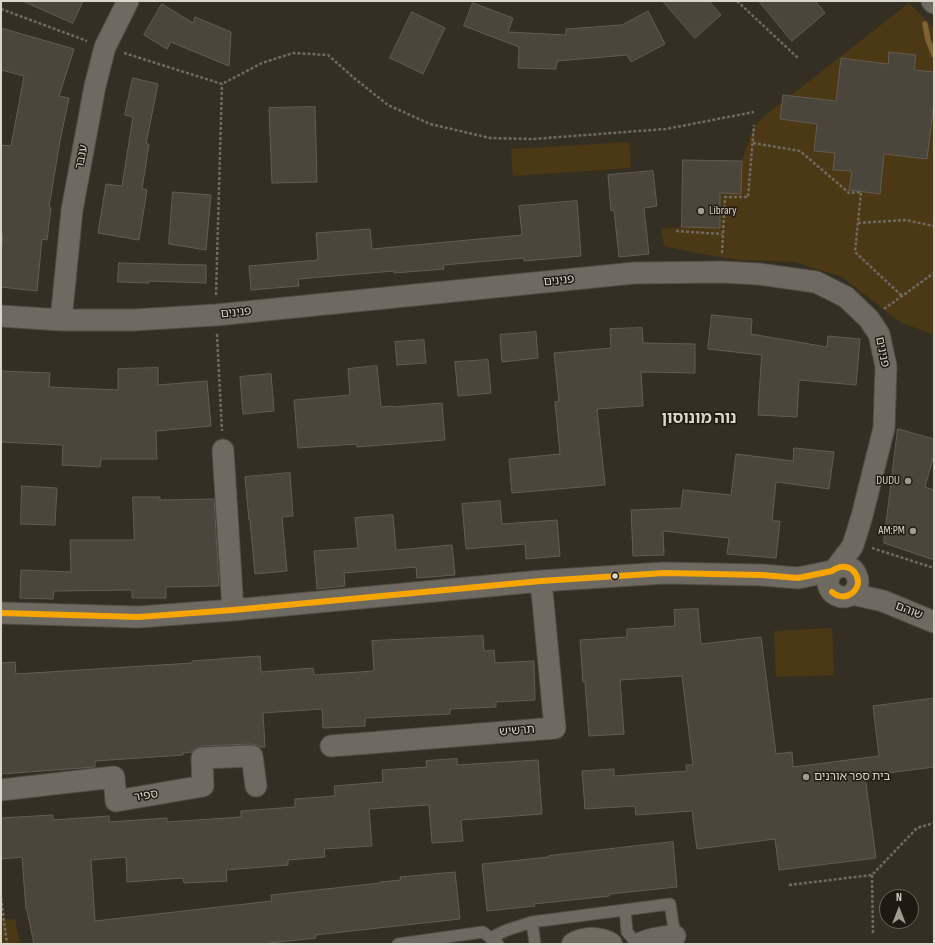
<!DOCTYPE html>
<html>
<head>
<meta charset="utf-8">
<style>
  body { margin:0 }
  #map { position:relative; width:935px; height:945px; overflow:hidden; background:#352f23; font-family:"Sofia Sans Condensed",sans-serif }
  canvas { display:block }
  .frame { position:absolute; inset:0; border:2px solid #dcd5c9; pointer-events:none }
  .north { position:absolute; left:879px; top:889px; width:40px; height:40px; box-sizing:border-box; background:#1f1911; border:1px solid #6b645b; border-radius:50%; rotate:0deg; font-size:11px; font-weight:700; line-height:16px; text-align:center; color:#dcd5c9 }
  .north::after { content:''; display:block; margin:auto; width:14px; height:18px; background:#a29b8f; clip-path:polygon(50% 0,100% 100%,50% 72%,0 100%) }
</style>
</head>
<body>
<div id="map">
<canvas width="935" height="945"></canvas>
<div class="frame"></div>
<div class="north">N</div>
</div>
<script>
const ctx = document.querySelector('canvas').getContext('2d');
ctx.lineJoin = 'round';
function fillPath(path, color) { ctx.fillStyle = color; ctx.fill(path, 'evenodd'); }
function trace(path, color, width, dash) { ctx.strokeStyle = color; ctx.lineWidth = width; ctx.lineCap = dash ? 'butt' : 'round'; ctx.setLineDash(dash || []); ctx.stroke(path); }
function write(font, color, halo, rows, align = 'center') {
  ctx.font = font + ' "Sofia Sans Condensed","Noto Sans Hebrew",sans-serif'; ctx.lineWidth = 3; ctx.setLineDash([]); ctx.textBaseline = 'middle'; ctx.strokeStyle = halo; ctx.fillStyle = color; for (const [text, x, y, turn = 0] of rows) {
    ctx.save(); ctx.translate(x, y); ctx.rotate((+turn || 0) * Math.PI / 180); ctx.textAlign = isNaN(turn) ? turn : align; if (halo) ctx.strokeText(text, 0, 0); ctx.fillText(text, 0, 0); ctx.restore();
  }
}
fillPath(new Path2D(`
  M 909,3 L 934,28 L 934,335 L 900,322 L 842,277 L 795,262 L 739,260 L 696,253 L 664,246 L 661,229 L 682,227 L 719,228 L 720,193 L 741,194 L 742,161 L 753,129 L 763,117 Z
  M 629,142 L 631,168 L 513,176 L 511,149 Z
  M 832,628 L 834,675 L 776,677 L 774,631 Z
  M 15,919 L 20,944 L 1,944 L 1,920 Z`), '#4b3815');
trace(new Path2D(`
  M 925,24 L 928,40 L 934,55`), '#7f6332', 5.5);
const building = new Path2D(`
  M 23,1 L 83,1 L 73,23 Z
  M 663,1 L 709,1 L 721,15 L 695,38 Z
  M 759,1 L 815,1 L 825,13 L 792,41 Z
  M 473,3 L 513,18 L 508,32 L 566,35 L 566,29 L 622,25 L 648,11 L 665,44 L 631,62 L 627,55 L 557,61 L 556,69 L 518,68 L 519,47 L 464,26 Z
  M 162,4 L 193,23 L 195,17 L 231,32 L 229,66 L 171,42 L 167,49 L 144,35 Z
  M 412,12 L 445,28 L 423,74 L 390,58 Z
  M 1,28 L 74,49 L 59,96 L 69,98 L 60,141 L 49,207 L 51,208 L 47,240 L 42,239 L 37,291 L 1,287 L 1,255 L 3,234 L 1,233 L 1,145 L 11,146 L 24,76 L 1,70 Z
  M 889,52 L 916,55 L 914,70 L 934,72 L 934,101 L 927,159 L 884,154 L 880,194 L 849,190 L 852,171 L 833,170 L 835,153 L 814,151 L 817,124 L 780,119 L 783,95 L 836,101 L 841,58 L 888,64 Z
  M 133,78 L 158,84 L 146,144 L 149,144 L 142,189 L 147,190 L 139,240 L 98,233 L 106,184 L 122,186 L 133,117 L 125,115 Z
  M 315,107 L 317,182 L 272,183 L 269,108 Z
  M 683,160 L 742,161 L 741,194 L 720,193 L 720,228 L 682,227 Z
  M 653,171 L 657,206 L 644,208 L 649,254 L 619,257 L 614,210 L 611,211 L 608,175 Z
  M 173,192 L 211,195 L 206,250 L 169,244 Z
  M 577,201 L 581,256 L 524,261 L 524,258 L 443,265 L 444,269 L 394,273 L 394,271 L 298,279 L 299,286 L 251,290 L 249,266 L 318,260 L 316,233 L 370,229 L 372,249 L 522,235 L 519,206 Z
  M 119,263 L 206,265 L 206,283 L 149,281 L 149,283 L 118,282 Z
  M 712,315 L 752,319 L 751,334 L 827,347 L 828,336 L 860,339 L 856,385 L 799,380 L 797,417 L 758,415 L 761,365 L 762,355 L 708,349 Z
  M 642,328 L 643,343 L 695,344 L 695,373 L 641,372 L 643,406 L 597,409 L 605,485 L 512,493 L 509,459 L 560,454 L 555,402 L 559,401 L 554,353 L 611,348 L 610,329 Z
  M 536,332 L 538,358 L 502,362 L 500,335 Z
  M 424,340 L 426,363 L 397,365 L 395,342 Z
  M 488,360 L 491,393 L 458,396 L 455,362 Z
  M 377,366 L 381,407 L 393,406 L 393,407 L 442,403 L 445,440 L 357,447 L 356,444 L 298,448 L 294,400 L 350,395 L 348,369 Z
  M 158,368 L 158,385 L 207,381 L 211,426 L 156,431 L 157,459 L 101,459 L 100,467 L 62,465 L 63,445 L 1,442 L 1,371 L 50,373 L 49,387 L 118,390 L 118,369 Z
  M 271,374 L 274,411 L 243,414 L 240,377 Z
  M 898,429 L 934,439 L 934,455 L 925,487 L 934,490 L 934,560 L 884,543 Z
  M 794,448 L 834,452 L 829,489 L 776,482 L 772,521 L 780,521 L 776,558 L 727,554 L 729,538 L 663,531 L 664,555 L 633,556 L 631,510 L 681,508 L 683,490 L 731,495 L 736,454 L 793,461 Z
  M 290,473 L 293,516 L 282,517 L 287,571 L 255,574 L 250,520 L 249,520 L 245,477 Z
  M 22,486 L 57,488 L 55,525 L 21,524 Z
  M 133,497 L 160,497 L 160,500 L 214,499 L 219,586 L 166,587 L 166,598 L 132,598 L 132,590 L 54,591 L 53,599 L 20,598 L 21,570 L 71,572 L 70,540 L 134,540 Z
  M 500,501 L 502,524 L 557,520 L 560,556 L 526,559 L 525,544 L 466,549 L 462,504 Z
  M 393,515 L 396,550 L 452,545 L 455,575 L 417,578 L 416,567 L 344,573 L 345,586 L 317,589 L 314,551 L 358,548 L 355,518 Z
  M 698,609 L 701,644 L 761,637 L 776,754 L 792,752 L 793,767 L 879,756 L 873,706 L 934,698 L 934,767 L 865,776 L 876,858 L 779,870 L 775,839 L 697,849 L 692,811 L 636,815 L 635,806 L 585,809 L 582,771 L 614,769 L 614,776 L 687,771 L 686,765 L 693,765 L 682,676 L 620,680 L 624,734 L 589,736 L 585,682 L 583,682 L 580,640 L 627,637 L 627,629 L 675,626 L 674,610 Z
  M 483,636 L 484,651 L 494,650 L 495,663 L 534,661 L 535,700 L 496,702 L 496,707 L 450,709 L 450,714 L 365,718 L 365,726 L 323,728 L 322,709 L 263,713 L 265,747 L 260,747 L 257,745 L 252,744 L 202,746 L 196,748 L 192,752 L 183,753 L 183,755 L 95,761 L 95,767 L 1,774 L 1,663 L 15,662 L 16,674 L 192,663 L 192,661 L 260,656 L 261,672 L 313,668 L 314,675 L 374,671 L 372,641 Z
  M 457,759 L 457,765 L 538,760 L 542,814 L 461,820 L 463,841 L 432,843 L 429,805 L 369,809 L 372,846 L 324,849 L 325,857 L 288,860 L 288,865 L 226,870 L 227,881 L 184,883 L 183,878 L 127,882 L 126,857 L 91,860 L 95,921 L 272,901 L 271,895 L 380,883 L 380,882 L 401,880 L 400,877 L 455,872 L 460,919 L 315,935 L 316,938 L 260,944 L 34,944 L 27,910 L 26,910 L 22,857 L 1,859 L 1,818 L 53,815 L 53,820 L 109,816 L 109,822 L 167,818 L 167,822 L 241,817 L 241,811 L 295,807 L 295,799 L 335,796 L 334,786 L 383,782 L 382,770 L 427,767 L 426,761 Z
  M 673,842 L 677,887 L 609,894 L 609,896 L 534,904 L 535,906 L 487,911 L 482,864 L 549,857 L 549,856 Z`);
fillPath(building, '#4b453b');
trace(building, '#635d54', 1);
const lane = new Path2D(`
  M 625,910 L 627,932 L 637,944
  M 532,922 L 535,944
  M 490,938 L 507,930 L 532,922 L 670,904 L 675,936
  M 398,944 L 483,932 L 498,944`);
const street = new Path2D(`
  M 932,1 L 934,3
  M 1,316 L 61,320 L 134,320 L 216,315 L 634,273 L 722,272 L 759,274 L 816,282 L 846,297 L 869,319 L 879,334 L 886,366 L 884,428 L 862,516 L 854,542 L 852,547 L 836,568
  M 61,320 L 72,210 L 95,86 L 105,47 L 128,1
  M 223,450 L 233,610
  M 852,594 L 883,601 L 934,622
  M 1,613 L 139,617 L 233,610 L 541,581 L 664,573 L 762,575 L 798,578 L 832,571 C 839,565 851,564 856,574 C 858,578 859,582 857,587 C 850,607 817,594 832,571
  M 331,746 L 555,728 L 541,581
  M 1,790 L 114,777 L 116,801 L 203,786 L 202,758 L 252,756 L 256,786
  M 639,944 C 650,938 663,937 675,936`);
const secondary = new Path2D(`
  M 573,944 C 585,937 599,937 611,944`);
trace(lane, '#524c42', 13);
trace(street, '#524c42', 23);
trace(secondary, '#524c42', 24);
trace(new Path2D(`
  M 737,1 L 799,59
  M 1,9 L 87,41
  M 124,53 L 222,84 L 262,63 L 293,53 L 328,55 L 354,78 L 388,105 L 430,124 L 490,138 L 532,139 L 666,129 L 754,112
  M 753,143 L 800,151 L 849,193 L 861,192 L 855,252 L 902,296
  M 858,223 L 905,220 L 934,226
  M 676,231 L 722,234
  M 722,253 L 725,197 L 748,197 L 754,125
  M 216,295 L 222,84
  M 884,309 L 934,273
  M 217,334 L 222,431
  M 872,548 L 934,568
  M 872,875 L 873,934
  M 789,885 L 872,875 L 917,828 L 934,823
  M 1,898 L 7,944`), '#6f6a62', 2.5, [3, 2]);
trace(lane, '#6f6a61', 11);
trace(street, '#6f6a61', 21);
trace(secondary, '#726c60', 22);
trace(new Path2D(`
  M 1,613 L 139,617 L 233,610 L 541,581 L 664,573 L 762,575 L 798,578 L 832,571 C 852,556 869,585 849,595 C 843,598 837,596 832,592`), '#f7a600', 6);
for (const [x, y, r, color] of [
  [701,211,4,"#a29b8f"],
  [908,481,4,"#a29b8f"],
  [913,531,4,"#a29b8f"],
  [615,576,3.5,"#dcd5c9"],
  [806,777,4,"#a29b8f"]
]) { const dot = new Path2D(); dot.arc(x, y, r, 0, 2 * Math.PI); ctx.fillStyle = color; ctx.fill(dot); trace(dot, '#1f1911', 1.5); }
write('12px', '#dcd5c9', '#1f1911', [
  ["ענבר",82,157,-79],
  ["פנינים",559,281,-6],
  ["פנינים",236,313,-6],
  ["פנינים",882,352,79],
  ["שוהם",909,611,22],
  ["תרשיש",517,731,-5],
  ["ספיר",146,796,-10]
]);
write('12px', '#dcd5c9', '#1f1911', [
  ["Library",709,211],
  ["DUDU",900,481,"right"],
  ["AM:PM",905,531,"right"],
  ["בית ספר אורנים",814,777]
], 'left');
write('bold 16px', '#dcd5c9', '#1f1911', [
  ["נוה מונוסון",699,419]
]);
</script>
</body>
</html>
